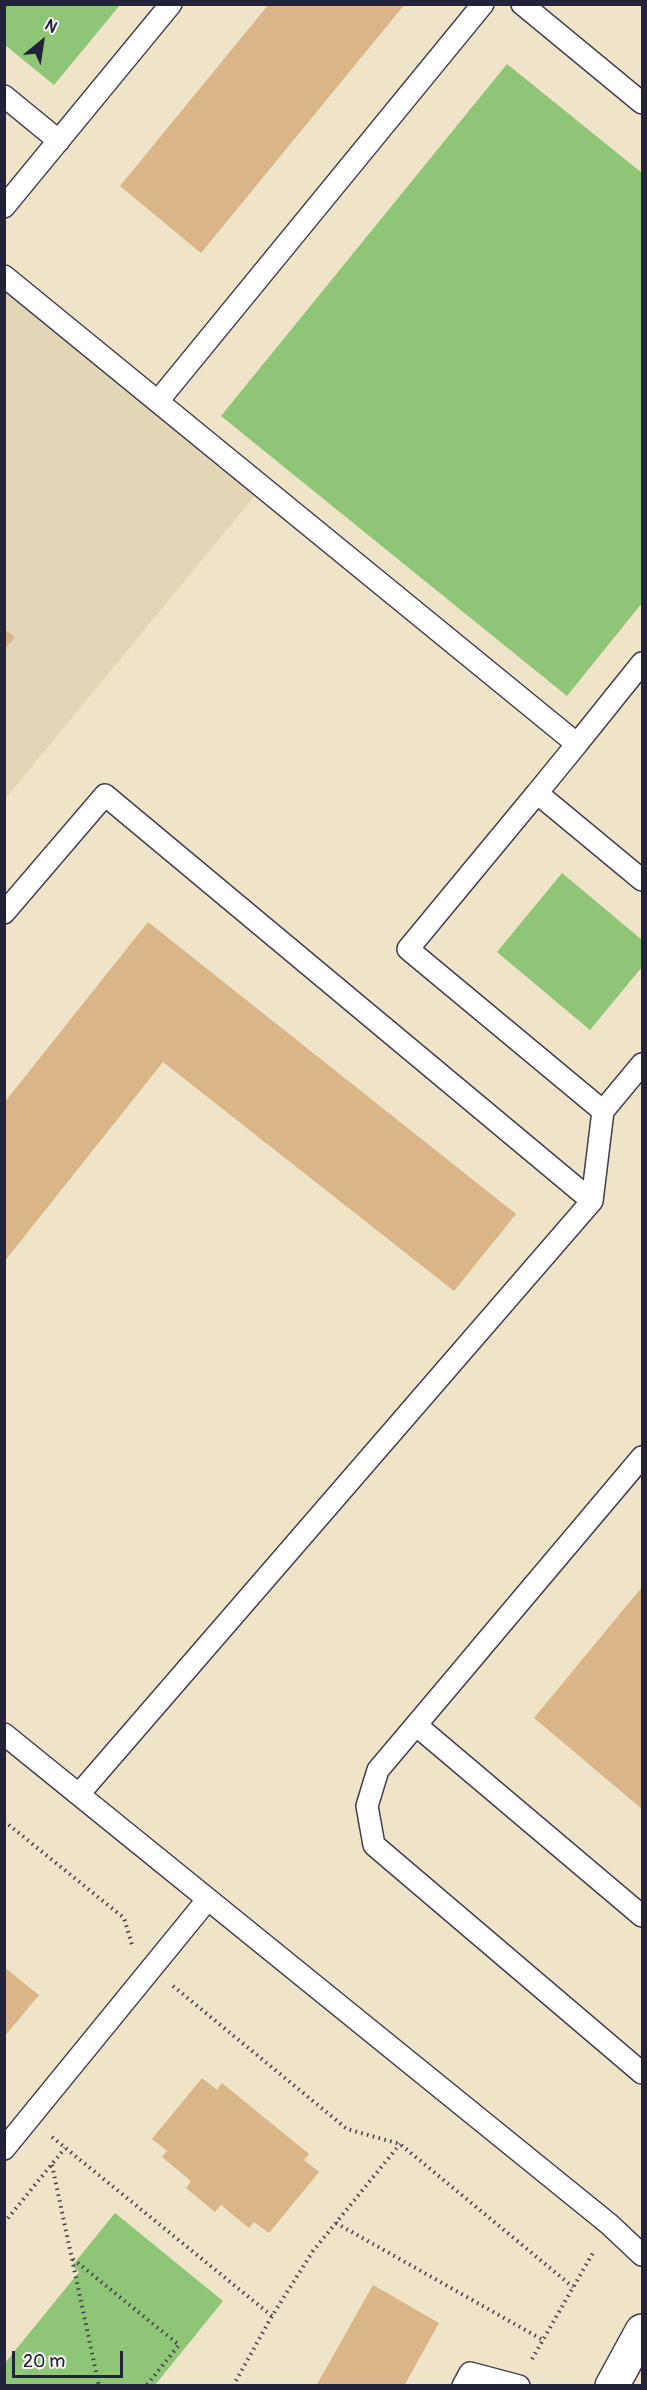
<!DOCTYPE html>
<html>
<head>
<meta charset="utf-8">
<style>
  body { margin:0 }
  #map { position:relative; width:647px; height:2390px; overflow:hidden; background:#efe4c8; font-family:Pangolin,sans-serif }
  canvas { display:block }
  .frame { position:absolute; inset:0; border:6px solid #22223b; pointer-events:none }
  .north { position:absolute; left:12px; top:12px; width:60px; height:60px; -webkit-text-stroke:4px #f6f6f2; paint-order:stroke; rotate:30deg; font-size:16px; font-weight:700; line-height:24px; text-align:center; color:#22223b }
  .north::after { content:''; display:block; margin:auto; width:21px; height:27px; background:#22223b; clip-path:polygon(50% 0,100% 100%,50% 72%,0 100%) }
  .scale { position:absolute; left:12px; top:2351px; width:111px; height:27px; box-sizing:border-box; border:3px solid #22223b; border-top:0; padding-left:8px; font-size:18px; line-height:21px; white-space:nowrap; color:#22223b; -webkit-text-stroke:4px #f6f6f2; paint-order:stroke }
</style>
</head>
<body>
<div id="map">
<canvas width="647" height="2390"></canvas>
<div class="frame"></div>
<div class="north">N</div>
<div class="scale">20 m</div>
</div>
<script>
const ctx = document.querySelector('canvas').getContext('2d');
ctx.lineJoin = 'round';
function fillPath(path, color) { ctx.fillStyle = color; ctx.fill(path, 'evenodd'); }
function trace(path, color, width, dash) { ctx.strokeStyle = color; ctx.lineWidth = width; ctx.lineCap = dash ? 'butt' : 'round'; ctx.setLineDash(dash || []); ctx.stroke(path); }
fillPath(new Path2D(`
  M 5,290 L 257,493 L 5,799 Z`), '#e2d6b7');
fillPath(new Path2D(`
  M 4,5 L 5,4 L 120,5 L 54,85 L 5,45 Z
  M 507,64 L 642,173 L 642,603 L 567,696 L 221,416 Z
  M 562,873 L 642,940 L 642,967 L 590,1030 L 497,952 Z
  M 115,2213 L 223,2301 L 155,2385 L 5,2385 L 5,2363 L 79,2272 L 72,2266 Z`), '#8fc577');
fillPath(new Path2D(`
  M 269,4 L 405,4 L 201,253 L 120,186 Z
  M 4,629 L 15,637 L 4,650 Z
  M 148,922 L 516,1214 L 454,1291 L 163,1062 L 4,1262 L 4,1103 Z
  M 642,1587 L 642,1809 L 534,1718 Z
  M 4,1967 L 39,1995 L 4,2037 Z
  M 202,2078 L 217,2090 L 222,2083 L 309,2154 L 304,2160 L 319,2172 L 269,2233 L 254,2222 L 249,2228 L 221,2205 L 215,2212 L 186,2188 L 191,2181 L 162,2157 L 167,2151 L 152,2139 Z
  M 373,2285 L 439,2323 L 404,2386 L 316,2386 Z`), '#d9b588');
const service = new Path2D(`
  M 522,4 L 642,103
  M 4,96 L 59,141
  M 4,207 L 171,4
  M 4,276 L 577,744 L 537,793 L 642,880
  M 158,401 L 483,4
  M 577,744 L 642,663
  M 537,793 L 408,949 L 603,1111 L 642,1064
  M 4,913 L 105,795 L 592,1201
  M 642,1457 L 378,1770 L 367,1806 L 374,1845 L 642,2073
  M 416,1725 L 642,1916
  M 4,1734 L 609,2224 L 642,2255
  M 79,1794 L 592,1201 L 603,1111
  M 4,2149 L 208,1899
  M 463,2386 L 470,2373 L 519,2386`);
const minor = new Path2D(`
  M 612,2386 L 642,2331`);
trace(service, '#413f50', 24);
trace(minor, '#413f50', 36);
trace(new Path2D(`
  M 4,1821 L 124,1918 L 132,1945
  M 173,1986 L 347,2129 L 400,2144 L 573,2287
  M 52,2137 L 272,2316
  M 52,2165 L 99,2386
  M 4,2223 L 65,2148
  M 336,2223 L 543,2340
  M 73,2259 L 179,2345 L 146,2386
  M 532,2359 L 594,2251
  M 233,2386 L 272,2316 L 313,2251 L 400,2144`), '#413f50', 4, [1.5, 4.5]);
trace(service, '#fff', 21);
trace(minor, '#fff', 33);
</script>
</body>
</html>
